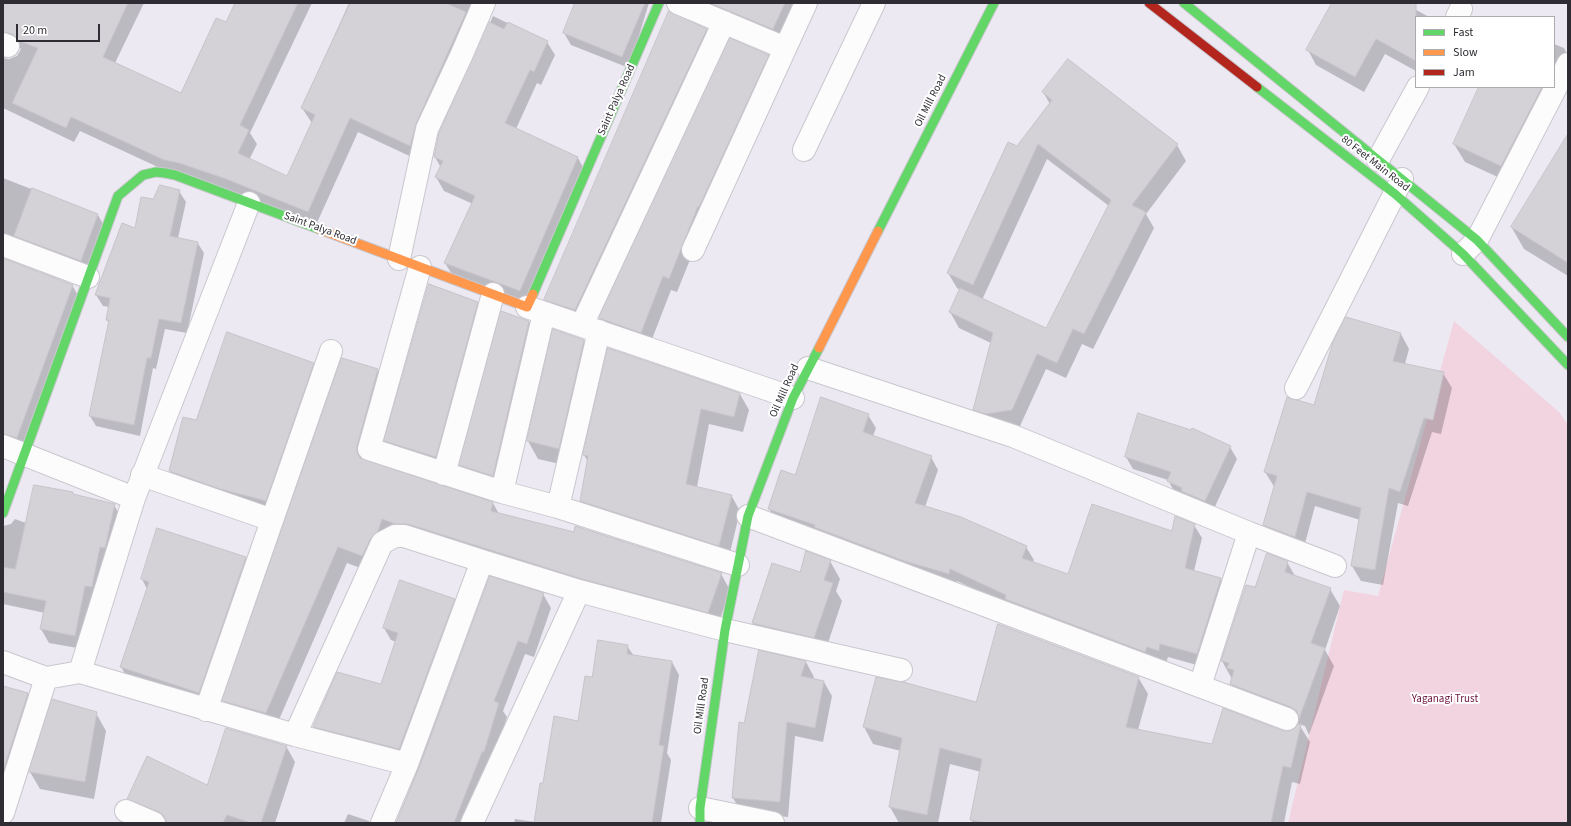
<!DOCTYPE html>
<html>
<head>
<meta charset="utf-8">
<style>
  body { margin:0 }
  #map { position:relative; width:1571px; height:826px; overflow:hidden; background:#ece9f2; font-family:"Source Sans 3",sans-serif }
  canvas { display:block }
  .frame { position:absolute; inset:0; border:4px solid #2f2d33; pointer-events:none }
  .legend { position:absolute; left:1415px; top:16px; width:140px; height:72px; box-sizing:border-box; background:#fff; border:1px solid #acabad; margin:0; padding:5px 7px; list-style:none; font-size:12px; color:#2f2d33 }
  .legend li { display:flex; align-items:center; gap:8px; height:20px }
  .legend b { width:20px; border:1px solid #acabad }
  .scale { position:absolute; left:16px; top:24px; width:84px; height:18px; box-sizing:border-box; border:2px solid #2f2d33; border-top:0; padding-left:5px; font-size:12px; line-height:14px; white-space:nowrap; color:#2f2d33; -webkit-text-stroke:3px #fff; paint-order:stroke }
</style>
</head>
<body>
<div id="map">
<canvas width="1571" height="826"></canvas>
<div class="frame"></div>
<ul class="legend">
<li><b style="height:5px;background:#63d668"></b>Fast</li>
<li><b style="height:5px;background:#ff974d"></b>Slow</li>
<li><b style="height:5px;background:#b3261e"></b>Jam</li>
</ul>
<div class="scale">20 m</div>
</div>
<script>
const ctx = document.querySelector('canvas').getContext('2d');
ctx.lineJoin = 'round';
function fillPath(path, color) { ctx.fillStyle = color; ctx.fill(path, 'evenodd'); }
function trace(path, color, width, dash) { ctx.strokeStyle = color; ctx.lineWidth = width; ctx.lineCap = dash ? 'butt' : 'round'; ctx.setLineDash(dash || []); ctx.stroke(path); }
function write(font, color, halo, rows, align = 'center') {
  ctx.font = font + ' "Source Sans 3",sans-serif'; ctx.lineWidth = 4; ctx.setLineDash([]); ctx.textBaseline = 'middle'; ctx.strokeStyle = halo; ctx.fillStyle = color; for (const [text, x, y, turn = 0] of rows) {
    ctx.save(); ctx.translate(x, y); ctx.rotate((+turn || 0) * Math.PI / 180); ctx.textAlign = isNaN(turn) ? turn : align; if (halo) ctx.strokeText(text, 0, 0); ctx.fillText(text, 0, 0); ctx.restore();
  }
}
fillPath(new Path2D(`
  M 1454,321 L 1559,412 L 1568,425 L 1568,823 L 1288,823 L 1344,590 L 1378,596 Z`), '#f2d4e0');
fillPath(new Path2D(`
  M 3,3 L 144,3 L 115,63 L 181,94 L 226,24 L 236,3 L 312,3 L 250,133 L 257,144 L 249,160 L 287,177 L 312,123 L 302,108 L 349,3 L 485,3 L 418,160 L 358,132 L 316,225 L 173,174 L 80,131 L 74,142 L 3,108 L 3,58 L 9,59 L 17,56 L 21,49 L 17,46 L 3,49 Z
  M 576,3 L 649,3 L 629,68 L 571,45 L 564,33 Z
  M 699,3 L 808,3 L 786,51 Z
  M 1334,3 L 1413,3 L 1411,7 L 1429,17 L 1416,17 L 1416,71 L 1385,54 L 1364,92 L 1316,65 L 1308,50 Z
  M 493,16 L 547,42 L 555,55 L 541,85 L 537,83 L 516,129 L 578,158 L 585,171 L 528,304 L 453,276 L 445,263 L 473,204 L 444,191 L 436,177 L 441,168 L 435,157 L 440,133 Z
  M 706,30 L 714,43 L 583,323 L 553,313 L 545,300 Z
  M 1554,44 L 1564,48 L 1568,56 L 1511,183 L 1465,162 L 1454,144 L 1481,87 L 1554,87 Z
  M 768,55 L 776,70 L 706,220 L 677,292 L 671,290 L 649,347 L 608,333 L 600,318 Z
  M 1043,92 L 1177,145 L 1186,161 L 1146,214 L 1154,228 L 1093,349 L 1082,344 L 1066,378 L 1046,369 L 1020,426 L 996,429 L 983,425 L 974,409 L 991,343 L 959,328 L 950,312 L 960,290 L 957,288 L 948,273 L 1017,147 L 1050,104 ZM 1047,159 L 1109,206 L 1046,330 L 982,300 Z
  M 1568,136 L 1568,276 L 1524,249 L 1512,228 Z
  M 3,178 L 98,215 L 106,229 L 89,275 L 3,235 Z
  M 179,191 L 186,202 L 178,238 L 197,242 L 204,253 L 187,333 L 165,329 L 156,369 L 153,368 L 140,436 L 96,426 L 90,416 L 109,324 L 107,320 L 109,307 L 103,306 L 96,295 L 154,200 Z
  M 3,266 L 72,285 L 80,299 L 26,449 L 3,440 Z
  M 477,303 L 487,320 L 445,474 L 396,458 L 385,441 Z
  M 529,322 L 538,338 L 502,491 L 470,481 L 460,465 Z
  M 1401,334 L 1409,349 L 1405,364 L 1443,373 L 1452,388 L 1441,434 L 1432,432 L 1408,506 L 1398,503 L 1383,585 L 1361,581 L 1352,566 L 1360,520 L 1315,506 L 1303,551 L 1273,540 L 1264,525 L 1275,488 L 1265,472 L 1288,398 L 1315,407 Z
  M 583,341 L 594,358 L 568,466 L 538,459 L 528,441 Z
  M 609,349 L 740,394 L 749,410 L 743,432 L 709,424 L 697,487 L 731,495 L 740,511 L 728,561 L 590,516 L 581,501 L 588,462 L 584,455 Z
  M 313,363 L 323,381 L 275,518 L 180,488 L 170,471 L 197,421 Z
  M 378,370 L 387,386 L 366,461 L 493,503 L 499,514 L 721,574 L 730,590 L 717,628 L 391,535 L 371,572 L 347,563 L 275,729 L 233,717 L 224,701 Z
  M 868,415 L 876,428 L 873,436 L 931,457 L 938,470 L 925,507 L 1026,547 L 1034,560 L 1032,563 L 1069,576 L 1172,532 L 1194,525 L 1202,538 L 1194,571 L 1221,579 L 1228,591 L 1204,667 L 1168,657 L 1166,663 L 1009,605 L 957,581 L 956,587 L 777,522 L 769,509 L 795,476 Z
  M 1139,415 L 1230,447 L 1237,459 L 1212,513 L 1175,493 L 1168,480 L 1133,469 L 1126,457 Z
  M 73,495 L 114,505 L 122,519 L 83,649 L 49,643 L 41,629 L 45,613 L 3,604 L 3,526 L 11,524 L 15,519 L 26,523 Z
  M 158,530 L 245,558 L 255,575 L 208,710 L 132,685 L 121,667 L 147,589 L 142,579 Z
  M 830,561 L 840,579 L 836,591 L 842,601 L 824,655 L 763,641 L 753,623 Z
  M 1287,562 L 1295,576 L 1330,589 L 1340,606 L 1325,650 L 1334,666 L 1309,735 L 1305,726 L 1241,702 L 1231,684 L 1232,679 L 1222,661 L 1256,588 Z
  M 490,578 L 543,594 L 551,608 L 534,657 L 525,654 L 503,711 L 507,717 L 498,745 L 467,823 L 397,823 Z
  M 454,600 L 461,612 L 406,761 L 321,738 L 314,727 L 382,686 L 396,642 L 391,640 L 384,628 Z
  M 627,646 L 634,656 L 672,662 L 679,675 L 667,753 L 671,760 L 661,823 L 514,823 L 515,819 L 535,822 L 544,784 L 579,722 L 593,678 Z
  M 759,652 L 806,662 L 814,677 L 813,679 L 824,682 L 832,696 L 823,742 L 795,736 L 788,817 L 741,812 L 733,798 Z
  M 1138,677 L 1148,694 L 1138,730 L 1213,746 L 1283,732 L 1290,732 L 1300,726 L 1310,742 L 1300,784 L 1292,782 L 1284,823 L 973,823 L 971,820 L 981,772 L 950,764 L 938,823 L 899,823 L 890,807 L 901,751 L 873,744 L 864,727 L 977,703 Z
  M 3,687 L 28,693 L 37,709 L 3,814 Z
  M 96,713 L 106,731 L 94,799 L 40,789 L 30,772 Z
  M 286,746 L 295,762 L 275,823 L 160,823 L 137,814 L 128,799 L 208,787 Z
  M 348,814 L 369,821 L 370,823 L 344,823 Z`), '#0003');
const building = new Path2D(`
  M 3,3 L 128,3 L 103,57 L 181,93 L 216,18 L 226,22 L 235,3 L 298,3 L 240,125 L 249,130 L 238,153 L 287,176 L 315,115 L 301,108 L 350,3 L 446,3 L 466,12 L 416,124 L 410,146 L 350,118 L 308,212 L 226,179 L 179,163 L 164,160 L 71,117 L 66,128 L 12,103 L 38,48 L 19,41 L 13,34 L 3,32 Z
  M 575,3 L 645,3 L 622,57 L 563,33 Z
  M 710,3 L 785,3 L 773,29 Z
  M 1332,3 L 1416,3 L 1416,61 L 1376,39 L 1355,77 L 1306,50 Z
  M 669,11 L 707,29 L 575,310 L 544,300 Z
  M 489,22 L 504,29 L 508,22 L 548,41 L 534,72 L 530,70 L 505,123 L 578,157 L 520,291 L 444,263 L 475,196 L 435,177 L 443,161 L 434,157 L 439,133 Z
  M 730,38 L 769,55 L 699,207 L 698,206 L 669,279 L 663,276 L 641,333 L 599,318 Z
  M 1068,59 L 1178,144 L 1132,205 L 1146,212 L 1084,334 L 1073,329 L 1057,363 L 1037,354 L 1012,410 L 986,414 L 973,410 L 993,333 L 949,312 L 960,288 L 1046,328 L 1111,200 L 1038,144 L 973,285 L 947,273 L 1008,142 L 1017,146 L 1052,100 L 1042,92 Z
  M 1479,87 L 1542,87 L 1501,166 L 1453,144 Z
  M 1568,134 L 1568,263 L 1511,227 Z
  M 160,185 L 180,190 L 170,236 L 198,242 L 181,323 L 159,319 L 151,358 L 147,358 L 134,425 L 89,416 L 109,320 L 106,320 L 110,298 L 95,295 L 122,223 L 135,228 L 141,197 L 153,199 Z
  M 32,188 L 98,214 L 81,261 L 14,236 Z
  M 5,259 L 73,285 L 17,438 L 3,434 L 3,263 Z
  M 429,284 L 478,302 L 436,457 L 384,441 Z
  M 501,311 L 529,321 L 493,476 L 459,465 Z
  M 1346,317 L 1401,333 L 1393,361 L 1444,372 L 1433,420 L 1424,418 L 1400,492 L 1389,488 L 1375,570 L 1351,566 L 1361,508 L 1307,492 L 1295,537 L 1263,525 L 1277,476 L 1264,472 L 1287,397 L 1314,405 L 1333,342 Z
  M 553,329 L 584,340 L 559,449 L 527,441 Z
  M 227,332 L 314,363 L 266,501 L 220,489 L 169,471 L 183,417 L 196,420 Z
  M 608,348 L 740,393 L 734,417 L 701,409 L 686,484 L 732,495 L 719,546 L 580,501 L 588,456 L 583,455 Z
  M 342,358 L 378,369 L 357,446 L 357,452 L 360,458 L 493,502 L 491,511 L 574,532 L 575,526 L 722,573 L 708,613 L 582,579 L 408,524 L 395,524 L 382,519 L 378,531 L 371,538 L 362,556 L 338,547 L 266,713 L 222,701 Z
  M 821,397 L 869,414 L 863,432 L 932,456 L 915,503 L 961,517 L 1027,546 L 1022,558 L 1068,574 L 1092,504 L 1172,531 L 1175,516 L 1195,524 L 1185,568 L 1221,578 L 1197,654 L 1160,644 L 1159,651 L 1147,647 L 1145,652 L 1005,599 L 1006,595 L 950,569 L 949,574 L 904,561 L 814,527 L 815,525 L 768,509 L 781,470 L 795,475 Z
  M 1138,413 L 1191,430 L 1192,428 L 1231,446 L 1205,501 L 1181,491 L 1182,488 L 1167,481 L 1171,472 L 1125,457 Z
  M 34,485 L 73,492 L 73,494 L 115,504 L 105,548 L 100,547 L 92,587 L 85,586 L 75,636 L 40,629 L 46,601 L 3,592 L 3,567 L 15,569 Z
  M 157,528 L 246,557 L 199,693 L 120,667 L 149,582 L 141,579 Z
  M 806,551 L 831,560 L 824,580 L 833,583 L 814,638 L 752,623 L 772,563 L 800,572 Z
  M 1267,553 L 1288,561 L 1285,572 L 1331,588 L 1311,643 L 1325,648 L 1299,719 L 1297,711 L 1291,707 L 1230,684 L 1234,670 L 1227,668 L 1229,663 L 1221,661 L 1246,585 L 1255,587 Z
  M 490,576 L 544,593 L 527,644 L 518,641 L 494,701 L 499,703 L 484,752 L 482,752 L 454,823 L 396,823 L 419,768 Z
  M 400,580 L 455,599 L 399,749 L 313,727 L 337,672 L 381,684 L 398,633 L 383,628 Z
  M 998,624 L 1139,677 L 1126,727 L 1212,744 L 1223,708 L 1283,731 L 1289,731 L 1298,724 L 1301,725 L 1291,768 L 1283,766 L 1271,823 L 987,823 L 970,820 L 982,759 L 940,748 L 927,815 L 889,807 L 902,738 L 863,727 L 876,677 L 903,682 L 976,702 Z
  M 598,640 L 628,645 L 627,654 L 672,661 L 659,745 L 664,746 L 652,823 L 534,823 L 540,783 L 543,783 L 554,716 L 578,721 L 585,676 L 592,677 Z
  M 759,650 L 806,661 L 801,676 L 824,681 L 815,728 L 787,722 L 780,802 L 732,798 L 739,722 L 744,723 Z
  M 3,686 L 28,693 L 4,768 L 3,768 Z
  M 52,699 L 97,712 L 85,782 L 29,772 Z
  M 226,728 L 287,746 L 261,823 L 251,823 L 227,815 L 223,823 L 167,823 L 164,816 L 159,812 L 127,799 L 147,756 L 207,785 Z`);
fillPath(building, '#d4d1d7');
trace(building, '#c7c3c9', 1);
const street = new Path2D(`
  M 678,3 L 785,48
  M 1457,17 L 1461,9
  M 3,44 L 8,46
  M 804,150 L 874,3
  M 1378,160 L 1418,87
  M 3,245 L 88,277
  M 693,250 L 806,3
  M 1463,254 L 1477,240 L 1568,64
  M 399,259 L 427,129 L 461,56 L 484,3
  M 420,267 L 369,449 L 502,492 L 558,507 L 599,331
  M 527,307 L 793,398
  M 582,325 L 724,22
  M 808,368 L 1013,436 L 1249,533 L 1200,686
  M 1296,388 L 1402,179
  M 3,446 L 134,498
  M 444,474 L 493,294
  M 142,475 L 272,520
  M 502,492 L 544,313
  M 558,507 L 738,565
  M 748,516 L 1287,719
  M 1249,533 L 1335,566
  M 3,662 L 46,678 L 80,672 L 134,498 L 249,203
  M 80,672 L 295,735 L 407,764 L 482,561 L 579,591
  M 206,710 L 331,351
  M 295,735 L 382,543 L 395,536 L 404,536 L 482,561
  M 700,808 L 773,823
  M 126,811 L 154,823
  M 3,813 L 46,678
  M 382,823 L 407,764
  M 472,823 L 579,591 L 725,630 L 901,670`);
const fast = new Path2D(`
  M 1184,3 L 1477,240 L 1568,337
  M 1257,87 L 1395,194 L 1463,254 L 1568,365
  M 878,231 L 994,3
  M 533,294 L 659,3
  M 3,513 L 118,196 L 143,175 L 156,172 L 165,173 L 175,175 L 319,229
  M 700,823 L 700,808 L 725,630 L 748,516 L 793,398 L 819,348`);
const slow = new Path2D(`
  M 319,229 L 527,307 L 533,294
  M 819,348 L 878,231`);
const jam = new Path2D(`
  M 1149,3 L 1257,87`);
trace(street, '#c9c7ce', 24);
trace(fast, '#c9c7ce', 11);
trace(slow, '#c9c7ce', 11);
trace(jam, '#c9c7ce', 11);
trace(street, '#fcfcfd', 22);
trace(fast, '#63d668', 9);
trace(slow, '#ff974d', 9);
trace(jam, '#b3261e', 9);
write('11px', '#2f2d33', '#fff', [
  ["Saint Palya Road",617,100,-66],
  ["Oil Mill Road",931,101,-63],
  ["80 Feet Main Road",1375,164,38],
  ["Saint Palya Road",320,229,20],
  ["Oil Mill Road",785,391,-66],
  ["Oil Mill Road",702,706,-82]
]);
write('11px', '#6b113b', '#fff', [
  ["Yaganagi Trust",1445,700]
]);
</script>
</body>
</html>
